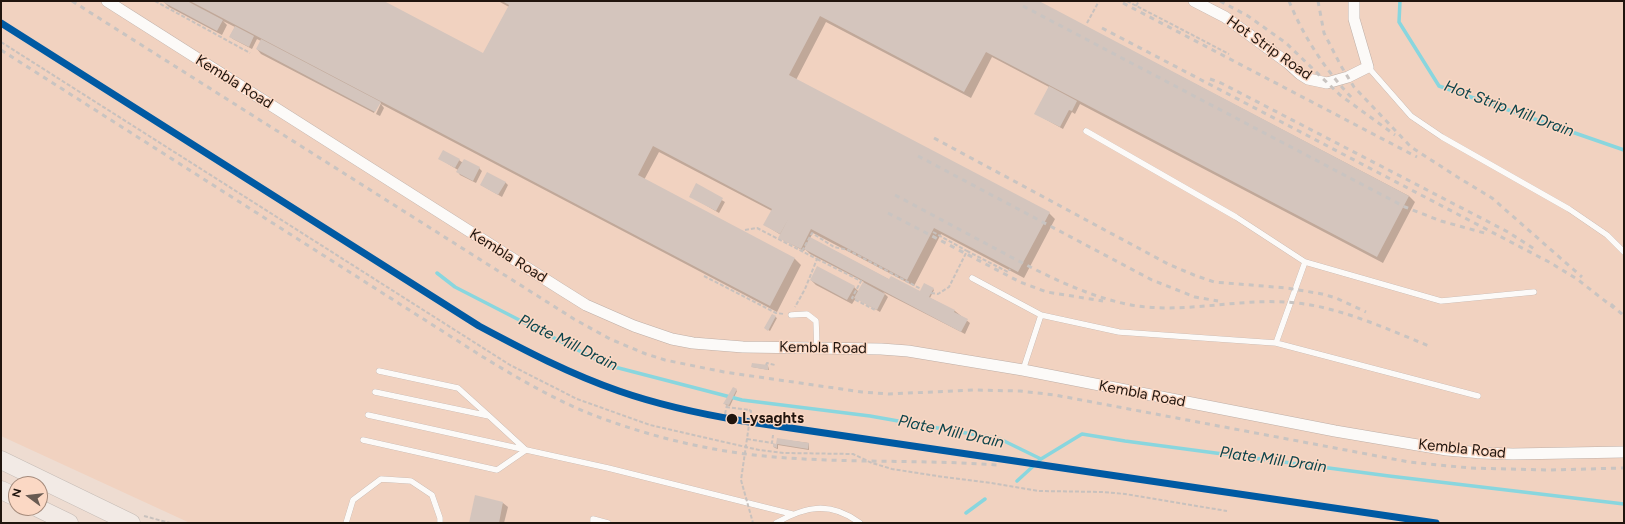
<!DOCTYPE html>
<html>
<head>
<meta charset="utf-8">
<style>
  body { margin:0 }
  #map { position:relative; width:1625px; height:524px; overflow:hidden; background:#eedcd1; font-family:Figtree,sans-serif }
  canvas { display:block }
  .frame { position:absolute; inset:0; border:2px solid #21150e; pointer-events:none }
  .north { position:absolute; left:8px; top:476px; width:40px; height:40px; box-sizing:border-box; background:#fbd8c4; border:1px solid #a48a7b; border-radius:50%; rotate:285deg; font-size:11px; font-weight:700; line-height:16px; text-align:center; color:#21150e }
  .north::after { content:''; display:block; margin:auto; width:14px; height:18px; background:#695b52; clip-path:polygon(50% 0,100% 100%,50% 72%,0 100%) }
</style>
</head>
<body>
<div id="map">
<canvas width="1625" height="524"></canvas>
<div class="frame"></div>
<div class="north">N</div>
</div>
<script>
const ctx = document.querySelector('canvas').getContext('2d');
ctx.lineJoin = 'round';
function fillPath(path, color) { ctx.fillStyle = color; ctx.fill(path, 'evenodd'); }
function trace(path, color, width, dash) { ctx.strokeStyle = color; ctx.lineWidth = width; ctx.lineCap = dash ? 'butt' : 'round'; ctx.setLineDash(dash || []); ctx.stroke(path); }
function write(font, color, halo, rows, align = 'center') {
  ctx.font = font + ' Figtree,sans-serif'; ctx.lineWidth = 3; ctx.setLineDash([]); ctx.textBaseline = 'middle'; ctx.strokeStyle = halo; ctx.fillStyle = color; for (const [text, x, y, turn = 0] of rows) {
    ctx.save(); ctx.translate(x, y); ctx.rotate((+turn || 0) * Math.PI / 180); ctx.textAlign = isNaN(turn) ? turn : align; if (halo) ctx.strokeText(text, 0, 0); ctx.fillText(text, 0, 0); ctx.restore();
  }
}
fillPath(new Path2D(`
  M 1,1 L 1624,1 L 1624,523 L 190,523 L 1,436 Z`), '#f1d2c0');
fillPath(new Path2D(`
  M 165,1 L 381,1 L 484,55 L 509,7 L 498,1 L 1037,1 L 1409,196 L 1415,202 L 1383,263 L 1080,104 L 1075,114 L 1072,112 L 1063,129 L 1036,114 L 1049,87 L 992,57 L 971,98 L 826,22 L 796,80 L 1049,213 L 1055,219 L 1024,278 L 941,234 L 914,286 L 813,233 L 810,238 L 890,280 L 924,295 L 933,289 L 934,290 L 930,298 L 955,311 L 970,323 L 965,334 L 883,292 L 888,297 L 880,312 L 856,298 L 852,304 L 816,285 L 811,280 L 854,287 L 859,292 L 864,282 L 810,254 L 805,249 L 804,251 L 783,240 L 780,237 L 781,235 L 765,225 L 772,211 L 659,152 L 644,180 L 795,259 L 801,265 L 777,312 L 381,104 L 384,108 L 380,116 L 376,114 L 381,103 L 379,103 L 374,113 L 261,54 L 257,49 L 261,41 L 257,39 L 252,49 L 233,39 L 230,36 L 235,27 L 223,21 L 227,25 L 222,35 L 169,7 L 164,2 Z
  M 440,159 L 459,160 L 463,163 L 479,168 L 482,171 L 476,183 L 460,175 L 458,172 L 458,170 Z
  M 505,182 L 508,185 L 502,197 L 481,185 Z
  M 696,185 L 725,202 L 719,213 L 690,196 Z
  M 772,315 L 777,318 L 770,331 L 767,329 Z
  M 768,366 L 769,370 L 752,367 Z
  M 736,390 L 737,391 L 730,406 L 726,405 L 725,404 Z
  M 778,439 L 809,443 L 809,450 L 778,445 L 778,449 L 775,448 L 774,447 L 777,445 Z
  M 503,503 L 508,507 L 504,523 L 470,523 Z`), '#0003');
trace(new Path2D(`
  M 1400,1 L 1399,22 L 1439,86 L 1624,150
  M 437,273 L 455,287 L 607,365 L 742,400 L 870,416 L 1000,439 L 1041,459 L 1082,434 L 1125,441 L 1389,476 L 1624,504
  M 1017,481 L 1041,459
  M 966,513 L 985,499`), '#89d6de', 3.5);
fillPath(new Path2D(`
  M 163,1 L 187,1 L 223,20 L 217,31 L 163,2 Z
  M 190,1 L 384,1 L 483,53 L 509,5 L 502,1 L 1039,1 L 1409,196 L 1377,257 L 986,52 L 964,92 L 820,16 L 789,75 L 1050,212 L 1018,272 L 934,228 L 907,280 L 811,229 L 801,249 L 778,238 L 789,218 L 780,234 L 763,225 L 772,209 L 653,146 L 638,175 L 795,258 L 770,306 Z
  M 235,26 L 254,36 L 249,47 L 229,37 Z
  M 261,39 L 381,102 L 375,112 L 256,49 Z
  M 1049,86 L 1077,101 L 1072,111 L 1069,110 L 1060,127 L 1034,114 Z
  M 443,150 L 460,159 L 455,168 L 438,159 Z
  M 464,159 L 480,167 L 473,181 L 456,172 Z
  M 487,172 L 506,182 L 498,195 L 480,185 Z
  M 696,183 L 723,198 L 716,211 L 689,197 Z
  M 810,237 L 889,279 L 891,276 L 920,291 L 924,283 L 934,288 L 929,297 L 955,310 L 954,312 L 968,319 L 961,332 L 804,249 Z
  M 817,266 L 855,286 L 847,300 L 810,280 Z
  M 863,282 L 885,294 L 877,310 L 854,298 Z
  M 772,314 L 776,316 L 768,331 L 764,328 Z
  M 752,363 L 768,365 L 768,370 L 751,367 Z
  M 733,387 L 737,389 L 729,405 L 723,404 Z
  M 777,438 L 809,443 L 808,449 L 777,444 L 777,448 L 773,447 L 773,443 L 776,444 Z
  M 475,495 L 503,502 L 499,523 L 469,523 Z`), '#d4c5bd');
const lane = new Path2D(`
  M 1368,67 L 1411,116 L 1442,137 L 1569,209 L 1607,235 L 1624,252
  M 1086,131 L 1236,217 L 1305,262 L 1276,343
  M 1305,262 L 1441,301 L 1534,292
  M 972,278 L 1041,315 L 1023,370
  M 791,315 L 807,314 L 816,321 L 817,349
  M 1041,315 L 1119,332 L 1276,343 L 1478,396
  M 379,371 L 458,388 L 489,416
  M 368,415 L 608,468 L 792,514
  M 363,440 L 497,470 L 526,450 L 489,416 L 375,392
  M 346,523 L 353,500 L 381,479 L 411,481 L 432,495 L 440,518 L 440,523
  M 593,523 L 593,519 L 608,523
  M 776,523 C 806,506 830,501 860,523`);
const street = new Path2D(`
  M 107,1 L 562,290 L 586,305 L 634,326 L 672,339 L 693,343 L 743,347 L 881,349 L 908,351 L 1023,370 L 1335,431 L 1447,450 L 1482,453 L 1513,454 L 1624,452
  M 1194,1 L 1225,17 L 1288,63 L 1300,74 L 1308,79 L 1327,83 L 1348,77 L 1368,67 L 1354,19 L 1354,1`);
const primary = new Path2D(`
  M 1,460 L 131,523
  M 1,490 L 16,497
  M 38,508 L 69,523`);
trace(lane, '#beafa7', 6);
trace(street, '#beafa7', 12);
trace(primary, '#c4bbb5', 19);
trace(new Path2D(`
  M 155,1 L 250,53
  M 1127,1 L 1229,54
  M 1136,6 L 1139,1
  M 1087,23 L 1099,1
  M 1,42 L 510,365 L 577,399 L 650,425 L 759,450 L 784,453 L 853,454 L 872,463 L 892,469 L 937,476 L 991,483 L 1039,491 L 1103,492 L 1125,494 L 1227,511
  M 745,230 L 757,228 L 817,259 L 805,289 L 795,307
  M 933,232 L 967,251
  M 802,251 L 812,233 L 834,247 L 848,250 L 921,289
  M 817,259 L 861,281 L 852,298 L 875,310
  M 704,276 L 776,313 L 784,314
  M 931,293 L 938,294 L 949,287 L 967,251 L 1008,272 L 1010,269
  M 766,365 L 767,363 L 775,365
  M 726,407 L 749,410
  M 725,414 L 727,405
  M 747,439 L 772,443 L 773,435
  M 144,516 L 170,523`), '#c8c1bd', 2, [4, 2]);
trace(lane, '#fcfaf8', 5.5);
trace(street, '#fcfaf8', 11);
trace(primary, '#f2eae5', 18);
trace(new Path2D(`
  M 72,1 L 574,319 L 610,339 L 646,354 L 665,360 L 724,372 L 862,392 L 889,394 L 973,390 L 1020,391 L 1055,395 L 1409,462 L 1470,468 L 1550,470 L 1624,468
  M 1220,1 L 1248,16 L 1286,43 L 1340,95 L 1395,135
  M 1289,1 C 1303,36 1326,71 1352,98
  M 1318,1 L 1324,33 L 1341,66 L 1354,87 L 1411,147 L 1459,178 L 1492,198 L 1582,277
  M 1123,3 L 1417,157
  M 1023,6 L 1405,207 L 1441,221 L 1488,234
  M 1102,28 L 1549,262 L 1577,279 L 1614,308
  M 1,50 L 483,357 C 521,380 560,403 601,418 C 650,436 702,449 754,455 C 835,464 916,459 997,465
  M 1210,79 L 1221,83 L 1508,232 L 1536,250
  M 934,138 L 1168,264 L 1194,275 L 1214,282 L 1287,288 L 1322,294 L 1336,298 L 1366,312
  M 918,156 L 1152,280 L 1195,297 L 1218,301
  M 895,195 C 929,213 964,232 998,250 C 1039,272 1081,294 1126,304 C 1177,315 1233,299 1285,302 C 1333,304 1385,328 1429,346
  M 888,213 L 1020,282 L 1047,292 L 1103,301
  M 1611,304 L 1624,316`), '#c9c4c1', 3, [5, 5]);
trace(new Path2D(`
  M 749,410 L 751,411 L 741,480 L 753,523`), '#c8c1bd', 2, [4, 2]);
trace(new Path2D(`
  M 1,23 L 479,326 C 524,350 570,374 619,391 C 659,405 701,414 743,421 L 1436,523`), '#005aa3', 7);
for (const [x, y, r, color] of [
  [732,419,6,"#21150e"]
]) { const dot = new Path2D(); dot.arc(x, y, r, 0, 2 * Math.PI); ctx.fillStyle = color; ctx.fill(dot); trace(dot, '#fbd8c4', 1.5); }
write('15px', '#21150e', '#fbd8c4', [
  ["Hot Strip Road",1269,48,35],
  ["Kembla Road",234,82,32],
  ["Kembla Road",508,256,32],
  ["Kembla Road",823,348,1],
  ["Kembla Road",1142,394,11],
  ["Kembla Road",1462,449,6]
]);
write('bold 15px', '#21150e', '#fbd8c4', [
  ["Lysaghts",742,419]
], 'left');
write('italic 16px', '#0e444b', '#fbd8c4', [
  ["Hot Strip Mill Drain",1509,109,20],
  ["Plate Mill Drain",568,343,26],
  ["Plate Mill Drain",951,432,12],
  ["Plate Mill Drain",1273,460,8]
]);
</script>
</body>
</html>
